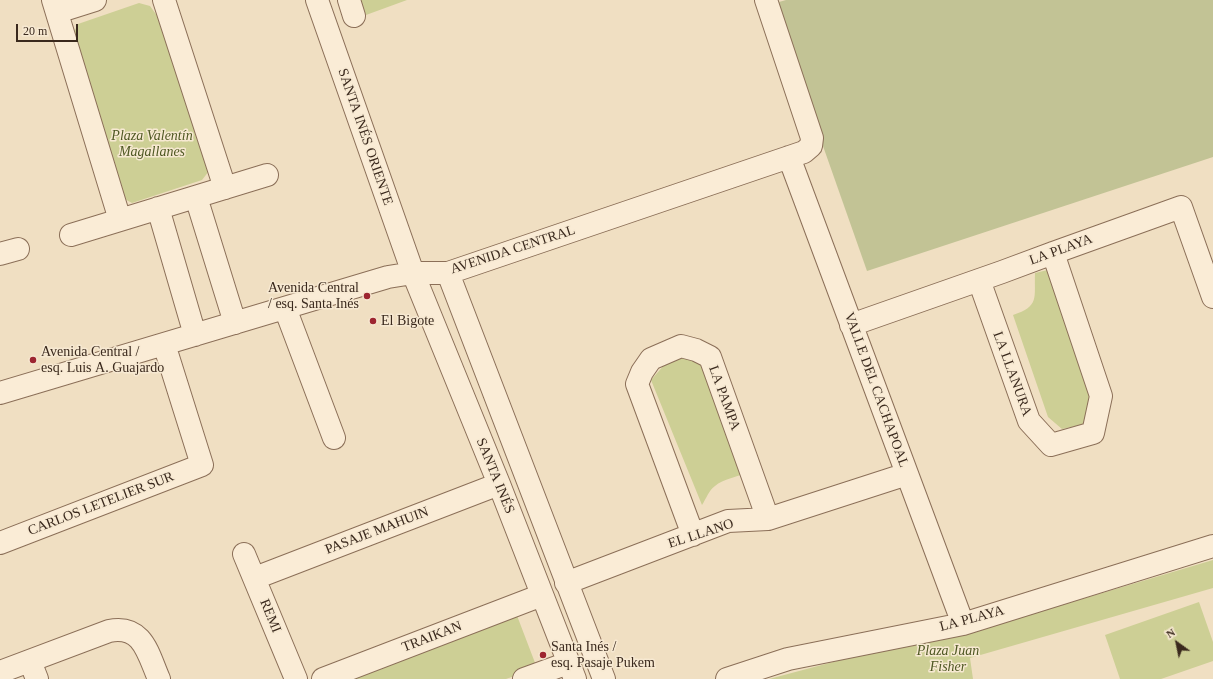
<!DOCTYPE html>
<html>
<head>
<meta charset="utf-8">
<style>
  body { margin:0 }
  #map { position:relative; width:1213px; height:679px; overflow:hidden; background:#f0dfc2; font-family:"Times New Roman",serif }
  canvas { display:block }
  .north { position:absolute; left:1157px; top:623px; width:40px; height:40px; -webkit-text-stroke:3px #f7e9d2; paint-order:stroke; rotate:327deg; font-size:11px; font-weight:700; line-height:16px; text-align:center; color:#3a291d }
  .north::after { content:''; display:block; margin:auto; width:14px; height:18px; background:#3a291d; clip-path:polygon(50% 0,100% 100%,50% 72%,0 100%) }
  .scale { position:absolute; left:16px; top:24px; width:62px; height:18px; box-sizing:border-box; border:2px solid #3a291d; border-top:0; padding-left:5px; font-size:12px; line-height:14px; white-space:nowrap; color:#3a291d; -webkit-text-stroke:3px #f7e9d2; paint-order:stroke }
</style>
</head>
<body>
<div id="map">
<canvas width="1213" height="679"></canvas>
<div class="north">N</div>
<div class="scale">20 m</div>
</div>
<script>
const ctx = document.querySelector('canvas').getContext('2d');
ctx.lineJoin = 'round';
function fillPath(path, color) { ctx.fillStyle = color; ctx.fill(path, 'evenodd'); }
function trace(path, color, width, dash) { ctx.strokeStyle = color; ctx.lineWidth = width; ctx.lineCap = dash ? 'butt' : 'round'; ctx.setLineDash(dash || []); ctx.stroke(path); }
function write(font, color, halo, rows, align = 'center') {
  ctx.font = font + ' "Times New Roman",serif'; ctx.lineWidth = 3; ctx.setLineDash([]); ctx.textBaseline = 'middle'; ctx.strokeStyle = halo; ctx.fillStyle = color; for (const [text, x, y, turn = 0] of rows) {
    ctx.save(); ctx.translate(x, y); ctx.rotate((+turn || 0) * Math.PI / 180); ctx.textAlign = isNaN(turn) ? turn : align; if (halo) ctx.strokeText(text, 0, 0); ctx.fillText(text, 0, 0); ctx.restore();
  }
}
fillPath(new Path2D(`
  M 360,0 L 407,0 L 366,15 Z
  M 139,3 L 150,6 L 158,17 L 209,171 L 202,180 L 132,203 L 121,197 L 72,36 L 78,24 Z
  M 1056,268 L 1100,406 L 1095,422 L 1062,429 L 1048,417 L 1013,315 C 1040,306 1034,298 1035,273 Z
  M 680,353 L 700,360 L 748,472 C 738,477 723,479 715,486 C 709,490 706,499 702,505 L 651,380 L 665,364 Z
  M 1213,560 L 1213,588 L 970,658 L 973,679 L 769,679 L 848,658 L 958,636 Z
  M 1199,602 L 1213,642 L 1213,661 L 1161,679 L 1120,679 L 1105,635 Z
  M 516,613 L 537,668 L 506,679 L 337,679 Z`), '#cdcf95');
fillPath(new Path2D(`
  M 786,0 L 1213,0 L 1213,157 L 867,271 L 817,129 L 779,2 Z`), '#c2c395');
const minor = new Path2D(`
  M 53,0 L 120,220
  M 164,0 L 225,188
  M 317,0 L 413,273 L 499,484 L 575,679
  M 349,0 L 354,16
  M 57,12 L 95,0
  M 789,157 L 963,624
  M 196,197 L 235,323
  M 158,208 L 195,335
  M 71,235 L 267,175
  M 0,254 L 18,249
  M 448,273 L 604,679
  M 979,280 L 1029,421 L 1051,445 L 1093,433 L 1101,396 L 1053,253
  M 285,308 L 334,438
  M 851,325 L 1002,272 L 1053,253 L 1181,207 L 1213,297
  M 0,393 L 388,277 L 413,273 L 448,273 L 804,152 L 811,146 L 812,138 L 766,0
  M 693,535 L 637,384 L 642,372 L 651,359 L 681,346 L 696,350 L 710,357 L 768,519
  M 0,543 L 202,465 L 164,344
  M 244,554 L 296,679
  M 255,578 L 499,484
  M 566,583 L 728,521 L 768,519 L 907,474
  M 30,661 L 37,679
  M 0,672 L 109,631 C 143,624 148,654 159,679
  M 323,679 L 542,595
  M 524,679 L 568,663
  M 727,679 L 788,659 L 963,624 L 1213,546`);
trace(minor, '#8b6f58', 24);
trace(minor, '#faecd6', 22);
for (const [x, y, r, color] of [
  [367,296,4,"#9d2530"],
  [373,321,4,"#9d2530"],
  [33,360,4,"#9d2530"],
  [543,655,4,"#9d2530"]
]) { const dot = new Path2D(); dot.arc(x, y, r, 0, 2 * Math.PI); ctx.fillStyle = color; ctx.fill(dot); trace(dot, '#f7e9d2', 1.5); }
write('italic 14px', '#4f5823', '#f7e9d2', [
  ["Plaza Valentín",152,136],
  ["Magallanes",152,152],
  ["Plaza Juan",948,651],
  ["Fisher",948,667]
]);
write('14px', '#3a291d', '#f7e9d2', [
  ["SANTA INÉS ORIENTE",365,137,71],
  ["AVENIDA CENTRAL",513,250,-18],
  ["LA PLAYA",1061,250,-20],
  ["LA LLANURA",1012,374,70],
  ["VALLE DEL CACHAPOAL",876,390,70],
  ["LA PAMPA",724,398,70],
  ["SANTA INÉS",495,476,68],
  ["CARLOS LETELIER SUR",101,504,-21],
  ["PASAJE MAHUIN",377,531,-21],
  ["EL LLANO",701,534,-18],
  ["REMI",270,616,68],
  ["LA PLAYA",972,619,-15],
  ["TRAIKAN",432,637,-21]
]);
write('14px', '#3a291d', '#f7e9d2', [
  ["Avenida Central",359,288,"right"],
  ["/ esq. Santa Inés",359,304,"right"],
  ["El Bigote",381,321],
  ["Avenida Central /",41,352],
  ["esq. Luis A. Guajardo",41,368],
  ["Santa Inés /",551,647],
  ["esq. Pasaje Pukem",551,663]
], 'left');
</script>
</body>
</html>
